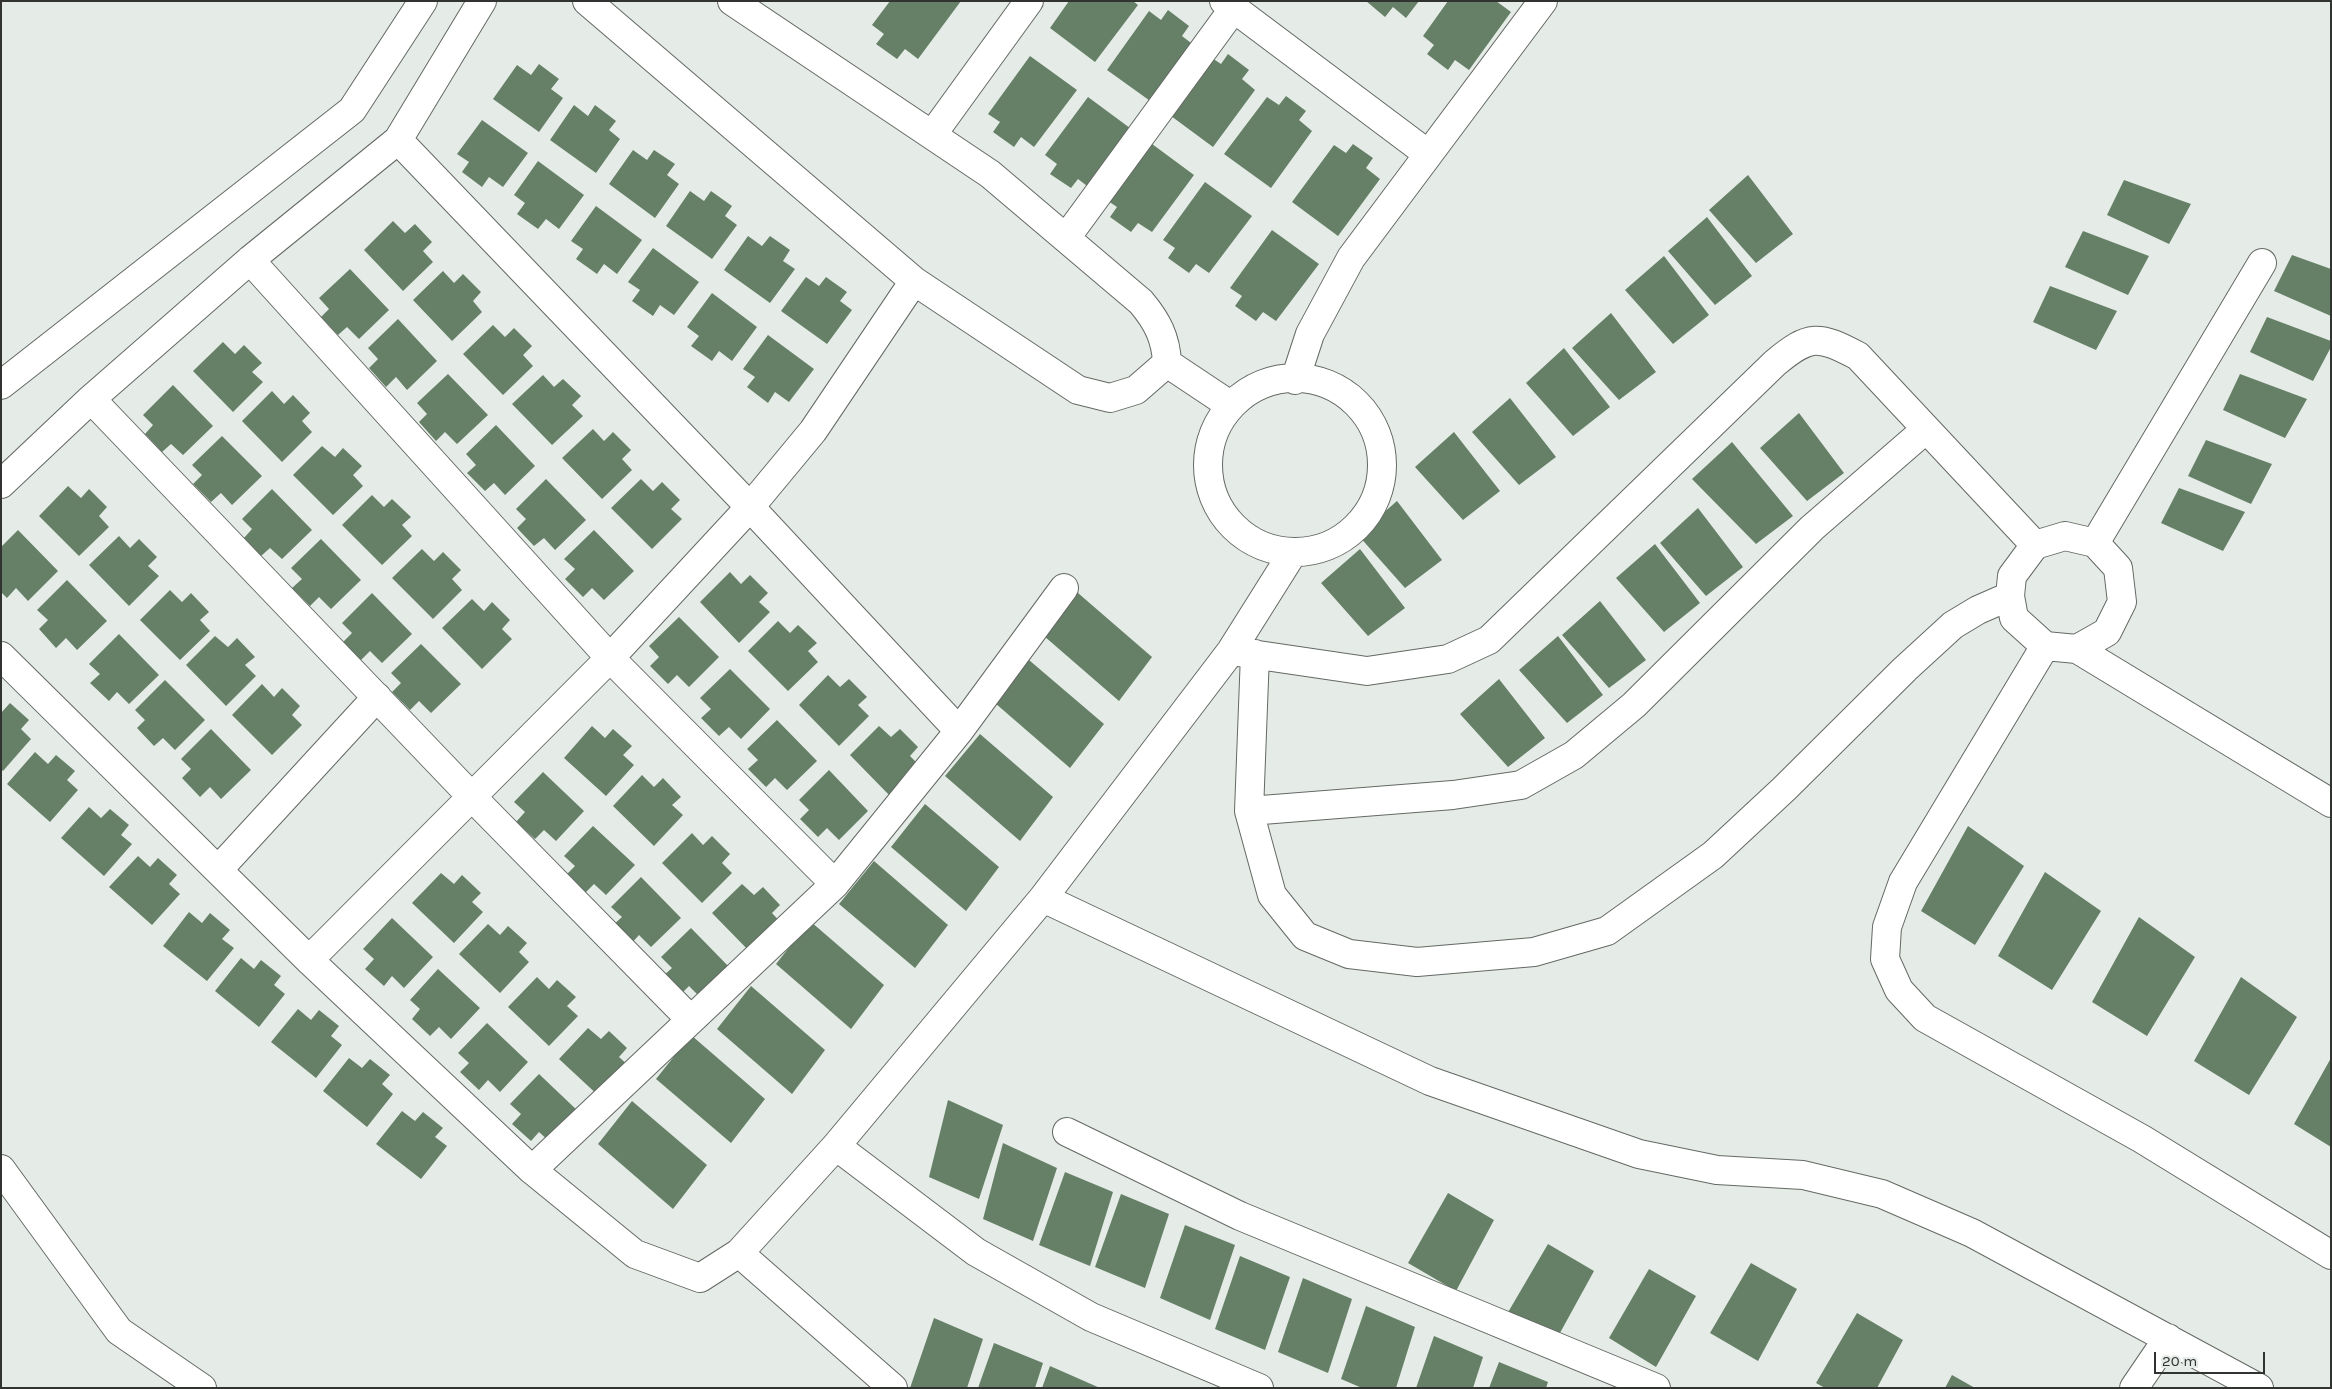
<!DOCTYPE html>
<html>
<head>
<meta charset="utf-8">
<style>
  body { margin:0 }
  #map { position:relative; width:2332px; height:1389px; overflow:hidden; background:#e5ebe6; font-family:Karla,sans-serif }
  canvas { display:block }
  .frame { position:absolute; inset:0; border:2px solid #313331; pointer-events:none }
  .scale { position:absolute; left:2154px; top:1352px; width:111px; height:22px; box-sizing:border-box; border:2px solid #313331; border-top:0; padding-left:6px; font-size:15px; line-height:18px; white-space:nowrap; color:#313331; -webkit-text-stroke:4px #e5ebe6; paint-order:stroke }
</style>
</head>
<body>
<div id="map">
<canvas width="2332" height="1389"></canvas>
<div class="frame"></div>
<div class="scale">20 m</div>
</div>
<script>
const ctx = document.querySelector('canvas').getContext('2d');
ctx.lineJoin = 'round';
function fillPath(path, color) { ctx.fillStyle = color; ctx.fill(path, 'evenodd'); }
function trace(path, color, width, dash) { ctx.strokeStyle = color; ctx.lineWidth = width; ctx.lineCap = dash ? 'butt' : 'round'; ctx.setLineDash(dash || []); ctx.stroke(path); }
fillPath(new Path2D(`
  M 890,1 L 961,1 L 918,59 L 905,49 L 897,59 L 876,44 L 884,34 L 872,25 Z
  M 1069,1 L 1133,1 L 1138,5 L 1095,62 L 1050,28 Z
  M 1366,1 L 1419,1 L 1406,18 L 1393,7 L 1385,17 Z
  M 1448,1 L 1496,1 L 1511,12 L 1469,70 L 1455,60 L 1448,70 L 1427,54 L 1434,45 L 1423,36 Z
  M 1168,10 L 1189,26 L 1182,36 L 1195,46 L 1153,103 L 1107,70 L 1149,11 L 1161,20 Z
  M 1228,54 L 1249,70 L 1242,79 L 1255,90 L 1213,147 L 1167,113 L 1209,56 L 1221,64 Z
  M 1030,56 L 1077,90 L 1034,147 L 1021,137 L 1014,147 L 993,132 L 1000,122 L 988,114 Z
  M 539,64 L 559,79 L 551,89 L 563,98 L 539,132 L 493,99 L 517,65 L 531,75 Z
  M 1286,96 L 1306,111 L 1299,120 L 1312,131 L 1271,188 L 1224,154 L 1267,97 L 1279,105 Z
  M 1088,97 L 1134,131 L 1091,189 L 1078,179 L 1071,188 L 1050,174 L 1057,164 L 1045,155 Z
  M 574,105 L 588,116 L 595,105 L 616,121 L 609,130 L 620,139 L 596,173 L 550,140 Z
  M 482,120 L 528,153 L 503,187 L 489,177 L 482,187 L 462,172 L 469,162 L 457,154 Z
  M 1148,141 L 1194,175 L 1152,232 L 1138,223 L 1131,232 L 1110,217 L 1117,207 L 1105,199 Z
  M 1353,144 L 1373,158 L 1366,168 L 1380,179 L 1338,236 L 1292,202 L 1334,145 L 1346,153 Z
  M 633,150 L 647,160 L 654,150 L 675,164 L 667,175 L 679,184 L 655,218 L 609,184 Z
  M 538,161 L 584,195 L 559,229 L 546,219 L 538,229 L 517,214 L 525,203 L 514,195 Z
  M 1748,175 L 1793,234 L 1756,263 L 1709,210 Z
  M 2124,180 L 2191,204 L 2169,244 L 2107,215 Z
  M 1205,182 L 1252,216 L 1209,273 L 1196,264 L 1189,273 L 1168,258 L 1175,248 L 1163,240 Z
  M 690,191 L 704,201 L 711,191 L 732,206 L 725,216 L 737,225 L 712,259 L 666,226 Z
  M 596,206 L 642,240 L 617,274 L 604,264 L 597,274 L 576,259 L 583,249 L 571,241 Z
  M 1707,217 L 1752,276 L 1715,305 L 1668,251 Z
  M 393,221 L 405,233 L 415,224 L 432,242 L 423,251 L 433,262 L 403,291 L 364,250 Z
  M 1272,230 L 1319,264 L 1276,321 L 1263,312 L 1256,321 L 1235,306 L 1242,296 L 1230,288 Z
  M 2083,231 L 2149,256 L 2128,295 L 2065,267 Z
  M 748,236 L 762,246 L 770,236 L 790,250 L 783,261 L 795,269 L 770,303 L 724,270 Z
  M 653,248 L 699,282 L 674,315 L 660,305 L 653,316 L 632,301 L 640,290 L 628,282 Z
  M 2292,255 L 2331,269 L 2331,316 L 2274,291 Z
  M 1664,256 L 1709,315 L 1673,344 L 1625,290 Z
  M 350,269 L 389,310 L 359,339 L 347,327 L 338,335 L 321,317 L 329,309 L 319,298 Z
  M 443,271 L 454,283 L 463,274 L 481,292 L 473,301 L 482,312 L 452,341 L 413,300 Z
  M 806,277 L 819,286 L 826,277 L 847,292 L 840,301 L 852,310 L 827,344 L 781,311 Z
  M 2050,286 L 2117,311 L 2096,350 L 2033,322 Z
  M 712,293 L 757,327 L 732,361 L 719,351 L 712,361 L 691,346 L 699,336 L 687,327 Z
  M 1611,313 L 1656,372 L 1619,400 L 1572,348 Z
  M 2267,317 L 2331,341 L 2331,347 L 2313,381 L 2250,352 Z
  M 398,319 L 437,361 L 407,390 L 396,377 L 386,387 L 369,368 L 378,359 L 368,348 Z
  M 493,325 L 505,337 L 514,328 L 532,346 L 523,355 L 533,366 L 503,395 L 463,354 Z
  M 768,335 L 814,369 L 789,402 L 775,392 L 768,403 L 747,387 L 755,377 L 743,369 Z
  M 223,342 L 235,354 L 244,345 L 262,363 L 252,372 L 263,382 L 233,412 L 193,371 Z
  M 1564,348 L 1610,407 L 1573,436 L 1526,383 Z
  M 448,374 L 488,415 L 457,444 L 445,432 L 436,441 L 419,422 L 427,414 L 417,403 Z
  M 2240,374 L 2307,399 L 2285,438 L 2223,410 Z
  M 543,375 L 554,387 L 563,379 L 581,396 L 572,405 L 583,416 L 552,445 L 512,404 Z
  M 173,385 L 213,426 L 183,455 L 171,444 L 162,452 L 145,434 L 153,425 L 143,415 Z
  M 272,391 L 284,404 L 293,395 L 310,413 L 302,421 L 312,432 L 282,462 L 242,421 Z
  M 1510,398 L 1556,457 L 1519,485 L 1472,432 Z
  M 1799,413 L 1844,473 L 1807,501 L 1760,448 Z
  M 496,425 L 535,466 L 505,495 L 494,483 L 485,491 L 467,473 L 476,465 L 466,454 Z
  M 593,429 L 604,441 L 613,432 L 631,450 L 622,459 L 632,470 L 602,499 L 562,458 Z
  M 1454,432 L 1500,491 L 1463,520 L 1415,467 Z
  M 222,436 L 262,476 L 232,505 L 221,493 L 211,502 L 193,484 L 202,475 L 192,465 Z
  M 2206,440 L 2272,464 L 2251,504 L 2188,476 Z
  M 1732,442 L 1793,516 L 1756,544 L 1692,479 Z
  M 322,446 L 335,457 L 343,448 L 362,466 L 353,475 L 363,486 L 333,515 L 293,475 Z
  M 546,479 L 586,520 L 555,550 L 544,538 L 534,546 L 517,528 L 526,519 L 516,509 Z
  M 641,479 L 653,491 L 662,482 L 680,500 L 671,509 L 682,519 L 652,549 L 611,508 Z
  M 68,486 L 81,498 L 89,489 L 107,507 L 99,516 L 109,527 L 79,556 L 39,516 Z
  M 2179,488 L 2245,512 L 2223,551 L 2161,523 Z
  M 272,489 L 312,530 L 282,559 L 270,548 L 261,556 L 244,538 L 252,529 L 242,519 Z
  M 372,495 L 384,507 L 392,499 L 411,517 L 402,525 L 412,536 L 382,565 L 342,525 Z
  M 1397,501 L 1442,560 L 1405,588 L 1358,535 Z
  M 1698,508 L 1743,567 L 1706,596 L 1660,543 Z
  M 18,530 L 58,571 L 28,601 L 16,588 L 7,598 L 1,592 L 1,547 Z
  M 594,530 L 634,571 L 604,600 L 592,588 L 583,597 L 565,579 L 575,569 L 564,559 Z
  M 119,536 L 130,548 L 139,539 L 157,557 L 148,566 L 159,576 L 129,606 L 89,565 Z
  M 321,539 L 361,580 L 331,609 L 319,597 L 310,606 L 292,588 L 302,579 L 291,568 Z
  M 1655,544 L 1700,603 L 1664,632 L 1616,578 Z
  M 422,549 L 434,561 L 443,552 L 461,570 L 452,579 L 462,590 L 433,619 L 392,578 Z
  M 1360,549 L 1405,608 L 1368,636 L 1321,583 Z
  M 730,572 L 741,584 L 750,575 L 768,593 L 759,602 L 770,612 L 739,643 L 700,602 Z
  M 67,580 L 107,621 L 77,650 L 66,638 L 56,648 L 39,629 L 48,620 L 37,610 Z
  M 170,590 L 182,602 L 191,593 L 209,612 L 200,620 L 210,631 L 180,660 L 140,620 Z
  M 372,593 L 412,634 L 382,663 L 370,651 L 361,660 L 343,642 L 352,633 L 342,623 Z
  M 1078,593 L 1152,657 L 1119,701 L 1044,636 Z
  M 472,599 L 484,611 L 492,602 L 510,620 L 502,629 L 512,639 L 482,669 L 442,628 Z
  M 1600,601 L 1646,660 L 1609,688 L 1562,635 Z
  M 679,617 L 719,657 L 689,687 L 677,675 L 668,684 L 650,666 L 659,657 L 649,646 Z
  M 778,621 L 790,633 L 798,625 L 817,643 L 808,651 L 818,662 L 788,691 L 748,651 Z
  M 119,634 L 159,675 L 129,704 L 117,692 L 109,701 L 90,683 L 100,674 L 89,664 Z
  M 215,636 L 228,647 L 237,638 L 255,657 L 245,665 L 256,676 L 226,706 L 186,665 Z
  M 1558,636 L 1603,695 L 1567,723 L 1519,670 Z
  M 421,644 L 461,684 L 431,713 L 419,701 L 410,710 L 392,692 L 401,683 L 391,673 Z
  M 1029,660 L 1104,724 L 1070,768 L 995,703 Z
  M 730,669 L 770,709 L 741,739 L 729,727 L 719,736 L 701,718 L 711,709 L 700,698 Z
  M 828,675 L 840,687 L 849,679 L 867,697 L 858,705 L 869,716 L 839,746 L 799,705 Z
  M 1499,679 L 1545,738 L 1508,767 L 1460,714 Z
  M 165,680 L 205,720 L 175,750 L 163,738 L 154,746 L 137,728 L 145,720 L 135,710 Z
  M 262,684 L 274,697 L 282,688 L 300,706 L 292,715 L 302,725 L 272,755 L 232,715 Z
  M 10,703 L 29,720 L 21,729 L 31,739 L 3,771 L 1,769 L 1,713 Z
  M 777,720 L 817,761 L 787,790 L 775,778 L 766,787 L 748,769 L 758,760 L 747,749 Z
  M 592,726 L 605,738 L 613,729 L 632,746 L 623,755 L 634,765 L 606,796 L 564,758 Z
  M 879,726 L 891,737 L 900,729 L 918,747 L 910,756 L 920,766 L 890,796 L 850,755 Z
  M 211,729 L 251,770 L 221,799 L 210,787 L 200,797 L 182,778 L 191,769 L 181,759 Z
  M 980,734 L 1053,797 L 1020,841 L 945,776 Z
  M 35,752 L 48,764 L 56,755 L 75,771 L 67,780 L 78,790 L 50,822 L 7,784 Z
  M 829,770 L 868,811 L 839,840 L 827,828 L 818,837 L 800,819 L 809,810 L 799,800 Z
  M 543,772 L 584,811 L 556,841 L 544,830 L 535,839 L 516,822 L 525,812 L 514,802 Z
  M 642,775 L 654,787 L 663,778 L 681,797 L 672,805 L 683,815 L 654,846 L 613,806 Z
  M 925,804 L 999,867 L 966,911 L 891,847 Z
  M 89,807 L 101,818 L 110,809 L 129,825 L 121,835 L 132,844 L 104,876 L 61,838 Z
  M 593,826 L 635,865 L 606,895 L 594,884 L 585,893 L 566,875 L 575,866 L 564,856 Z
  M 1968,826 L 2024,866 L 1975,945 L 1921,911 Z
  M 692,833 L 703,845 L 712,836 L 730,854 L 722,863 L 732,873 L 702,903 L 662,863 Z
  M 138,856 L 150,867 L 158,858 L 177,875 L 169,884 L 180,894 L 152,925 L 109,887 Z
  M 874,861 L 948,925 L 915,968 L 839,904 Z
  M 2045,872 L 2101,911 L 2052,990 L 1998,956 Z
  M 441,873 L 454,884 L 462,875 L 481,893 L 472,902 L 483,912 L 454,943 L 412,903 Z
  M 641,877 L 681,918 L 651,947 L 639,935 L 630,945 L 612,926 L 622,917 L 611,907 Z
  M 742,884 L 754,895 L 763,887 L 780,905 L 772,913 L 782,924 L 752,954 L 712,913 Z
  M 189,912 L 202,923 L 210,913 L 230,930 L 222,939 L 234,948 L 207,981 L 163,946 Z
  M 2139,917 L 2195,957 L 2147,1036 L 2092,1002 Z
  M 392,918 L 433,957 L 404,988 L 392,976 L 384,986 L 365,969 L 374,959 L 363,949 Z
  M 810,921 L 884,985 L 851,1029 L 776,964 Z
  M 488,924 L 500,935 L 508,926 L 527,943 L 519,952 L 529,962 L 500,993 L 459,954 Z
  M 691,928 L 731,969 L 701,998 L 689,986 L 680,995 L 662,977 L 672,968 L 661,957 Z
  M 241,958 L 254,969 L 261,960 L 281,976 L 274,985 L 285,994 L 259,1027 L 215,991 Z
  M 438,969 L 480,1008 L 451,1039 L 439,1027 L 430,1036 L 412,1019 L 420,1009 L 410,1000 Z
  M 537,977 L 549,989 L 557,980 L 576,997 L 567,1006 L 578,1016 L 549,1046 L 508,1007 Z
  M 2241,977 L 2297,1017 L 2249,1095 L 2194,1061 Z
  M 751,986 L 825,1050 L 792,1094 L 717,1029 Z
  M 298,1009 L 311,1020 L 319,1010 L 339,1026 L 331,1036 L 342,1045 L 316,1078 L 271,1042 Z
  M 487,1023 L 528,1062 L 500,1092 L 488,1080 L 479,1090 L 460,1072 L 469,1063 L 458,1053 Z
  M 588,1028 L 601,1039 L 609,1031 L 627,1048 L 619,1057 L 630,1067 L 601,1098 L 559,1059 Z
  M 691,1035 L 765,1099 L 731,1143 L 656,1079 Z
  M 349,1058 L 362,1068 L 370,1059 L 390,1075 L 382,1084 L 393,1094 L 367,1127 L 323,1091 Z
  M 2331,1058 L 2331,1147 L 2294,1124 Z
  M 539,1074 L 580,1113 L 551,1143 L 539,1132 L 531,1141 L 512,1124 L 521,1114 L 510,1104 Z
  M 948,1100 L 1003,1125 L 979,1199 L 929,1177 Z
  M 632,1101 L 707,1165 L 673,1209 L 598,1144 Z
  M 402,1111 L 415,1121 L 423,1112 L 443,1128 L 435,1137 L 447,1146 L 421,1179 L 376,1144 Z
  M 1003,1143 L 1057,1168 L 1033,1241 L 983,1219 Z
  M 1065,1172 L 1113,1192 L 1090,1266 L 1039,1245 Z
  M 1448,1193 L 1494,1220 L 1456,1291 L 1408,1263 Z
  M 1121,1194 L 1169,1214 L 1145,1288 L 1095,1267 Z
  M 1185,1225 L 1235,1245 L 1210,1320 L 1160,1298 Z
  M 1548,1244 L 1594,1271 L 1555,1342 L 1507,1314 Z
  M 1240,1256 L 1290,1277 L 1265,1350 L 1215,1329 Z
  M 1751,1263 L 1797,1289 L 1758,1361 L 1710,1333 Z
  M 1649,1269 L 1696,1296 L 1656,1367 L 1609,1338 Z
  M 1303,1278 L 1352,1299 L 1328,1373 L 1278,1352 Z
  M 1366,1306 L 1415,1327 L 1396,1388 L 1362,1388 L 1341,1379 Z
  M 1857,1313 L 1903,1340 L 1877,1388 L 1825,1388 L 1816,1383 Z
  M 934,1318 L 983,1339 L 967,1388 L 910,1388 Z
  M 1434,1336 L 1483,1357 L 1473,1388 L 1416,1388 Z
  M 994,1343 L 1043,1363 L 1035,1388 L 978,1388 Z
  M 1499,1362 L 1548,1382 L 1546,1388 L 1489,1388 Z
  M 1050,1366 L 1100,1388 L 1042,1388 Z
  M 1952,1375 L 1975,1388 L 1945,1388 Z`), '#668067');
const minor = new Path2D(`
  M 587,1 L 914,281 L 1078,390 L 1110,398 L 1136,390 L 1167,363 L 1230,405
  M 732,1 L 990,174 L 1141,302 C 1157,321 1166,338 1167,363
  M 1224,1 L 1428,154
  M 932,135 L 1029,1
  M 398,140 L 750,507 L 959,731
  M 1066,238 L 1234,8
  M 250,260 L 610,658 L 835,884
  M1208 465a87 87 0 1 1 174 0a87 87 0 1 1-174 0Z
  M 1295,380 L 1310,334 L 1351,258 L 1543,1
  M 1,385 L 352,110 L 423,1
  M 91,399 L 472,797 L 691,1020
  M 1,484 L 91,399 L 250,260 L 398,140 L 482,1
  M 2065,536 L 2095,543 L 2118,568 L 2122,602 L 2107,632 L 2077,649 L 2045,646 L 2014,618 L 2010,596 L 2012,576 L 2035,545 Z
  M 2095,543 L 2262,263
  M 2045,646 L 1903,882 L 1887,927 L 1885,959 L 1899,990 L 1925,1018 L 2142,1139 L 2331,1255
  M 2077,649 L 2331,803
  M 1231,651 L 1367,671 L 1448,659 L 1489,640 L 1775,363 C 1810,334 1818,335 1858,356 L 2035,545
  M 1255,654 L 1249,811 L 1272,895 L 1305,936 L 1349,954 L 1417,962 L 1534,952 L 1607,931 L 1713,855 L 1784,789 L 1905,669 L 1953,625 L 1978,610 L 2010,596
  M 1,656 L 309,960 L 532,1170 L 835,884 L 959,731 L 1064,588
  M 1249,811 L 1453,795 L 1521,785 L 1574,755 L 1634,705 L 1812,528 L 1925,430
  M 218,870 L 377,697
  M 1043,898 L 1430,1081 L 1639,1154 L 1717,1170 L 1803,1175 L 1882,1194 L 1972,1233 L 2259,1388
  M 309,960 L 610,658 L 750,507 L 813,431 L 914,281
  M 1067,1132 L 1240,1216 L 1656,1388
  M 836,1146 L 976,1252 L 1091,1317 L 1259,1388
  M 1,1169 L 119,1331 L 202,1388
  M 532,1170 L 635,1254 L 700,1278 L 739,1253 L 893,1388
  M 739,1253 L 836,1146 L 1043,898 L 1231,651 L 1292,554
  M 2134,1388 L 2168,1338`);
trace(minor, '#646964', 30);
trace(minor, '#fff', 28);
</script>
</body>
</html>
